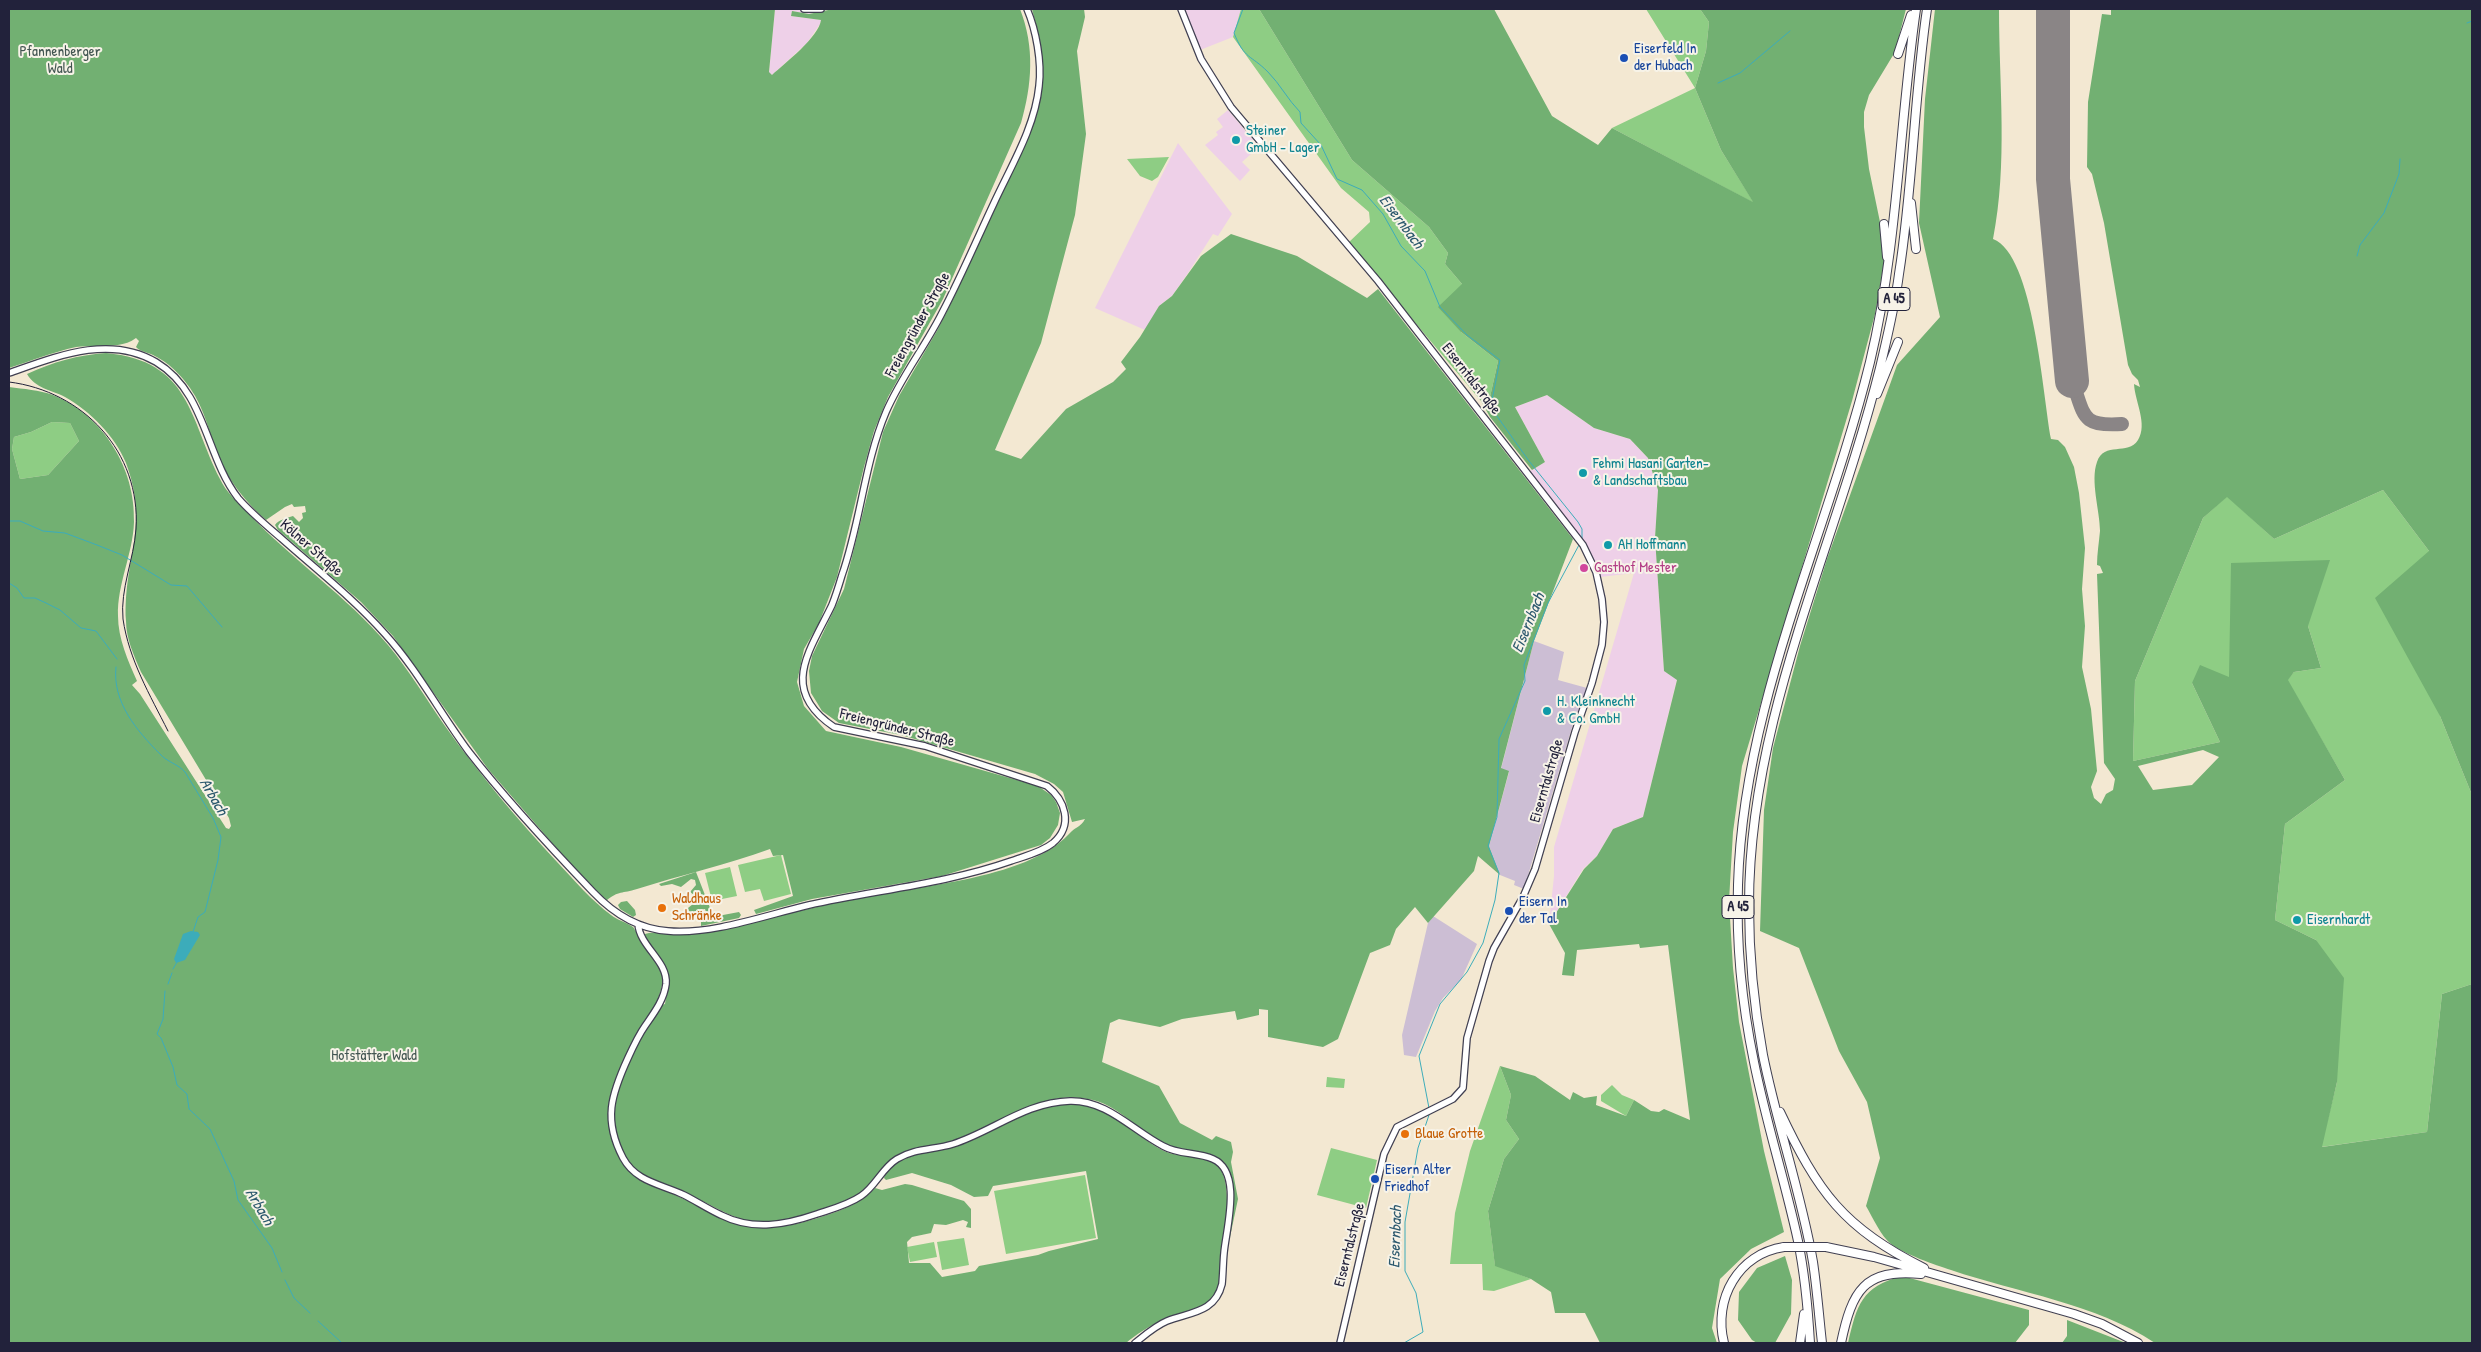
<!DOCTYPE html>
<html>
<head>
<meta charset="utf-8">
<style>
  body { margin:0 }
  #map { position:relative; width:2481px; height:1352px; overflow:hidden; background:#f3e8d2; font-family:"Patrick Hand",sans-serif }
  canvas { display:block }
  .frame { position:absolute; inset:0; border:10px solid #22223b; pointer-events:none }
</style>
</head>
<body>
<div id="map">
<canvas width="2481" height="1352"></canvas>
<div class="frame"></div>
</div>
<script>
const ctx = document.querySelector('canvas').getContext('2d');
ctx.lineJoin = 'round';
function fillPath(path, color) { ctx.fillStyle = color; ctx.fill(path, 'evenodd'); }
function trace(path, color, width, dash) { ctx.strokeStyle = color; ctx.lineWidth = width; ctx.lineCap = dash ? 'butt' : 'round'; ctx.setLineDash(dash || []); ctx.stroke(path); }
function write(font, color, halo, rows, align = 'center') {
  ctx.font = font + ' "Patrick Hand",sans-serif'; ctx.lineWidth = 4; ctx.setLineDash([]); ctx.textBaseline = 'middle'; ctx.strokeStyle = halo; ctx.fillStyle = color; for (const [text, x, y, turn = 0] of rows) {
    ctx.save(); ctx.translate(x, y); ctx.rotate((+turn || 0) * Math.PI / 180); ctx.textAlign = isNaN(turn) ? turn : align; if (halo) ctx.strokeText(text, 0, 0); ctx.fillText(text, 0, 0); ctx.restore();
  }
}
fillPath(new Path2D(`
  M 775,9 L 833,9 L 809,14 L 792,11 L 791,16 L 821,20 L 820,24 L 807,43 L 772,75 L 769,73 Z
  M 1185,9 L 1241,9 L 1233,37 L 1200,50 Z
  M 1228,110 L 1259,147 L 1242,162 L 1250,170 L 1240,181 L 1205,145 L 1218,135 L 1216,132 L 1223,127 L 1217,119 Z
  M 1178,143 L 1232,214 L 1218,236 L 1213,234 L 1188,273 L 1172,296 L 1159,306 L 1145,330 L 1095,308 Z
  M 1547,395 L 1594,428 L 1630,439 L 1648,458 L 1658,490 L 1655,538 L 1664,671 L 1677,679 L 1643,817 L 1613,829 L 1597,856 L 1583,869 L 1549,924 L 1554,876 L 1554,847 L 1634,573 L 1600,577 L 1592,556 L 1583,540 L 1530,471 L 1545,462 L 1515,407 Z`), '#eed0e8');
fillPath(new Path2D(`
  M 1534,641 L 1564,652 L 1558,680 L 1587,688 L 1573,724 L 1524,889 L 1514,885 L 1515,881 L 1500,875 L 1489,846 L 1509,772 L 1501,769 Z
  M 1433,916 L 1477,944 L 1461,980 L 1443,998 L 1435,1011 L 1416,1057 L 1404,1055 L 1402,1035 L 1428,923 Z`), '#ccbed4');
fillPath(new Path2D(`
  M 1241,9 L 1259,9 L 1352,160 L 1429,227 L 1448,253 L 1445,264 L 1462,284 L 1461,332 L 1498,361 L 1490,397 L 1481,401 L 1348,243 L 1370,222 L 1369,212 L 1341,188 L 1233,37 Z
  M 1646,9 L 1700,9 L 1709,22 L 1706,51 L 1695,88 L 1721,150 L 1754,203 L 1612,128 L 1695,88 Z
  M 1169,157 L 1158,177 L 1152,181 L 1140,176 L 1127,159 Z
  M 52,422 L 70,423 L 79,441 L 48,475 L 20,479 L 12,449 L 14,437 L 31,432 Z
  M 2383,490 L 2429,551 L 2440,716 L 2472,795 L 2472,984 L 2442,994 L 2427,1132 L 2321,1147 L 2337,1082 L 2316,940 L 2275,920 L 2285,824 L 2345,780 L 2287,680 L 2294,672 L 2321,668 L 2308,626 L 2229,677 L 2192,683 L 2220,742 L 2133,761 L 2135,681 L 2203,518 L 2227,496 L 2274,539 Z
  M 781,855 L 791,894 L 764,901 L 760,889 L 745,892 L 738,865 Z
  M 730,867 L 737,896 L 712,901 L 705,873 Z
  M 1500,1066 L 1511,1095 L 1506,1120 L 1519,1139 L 1504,1159 L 1488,1211 L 1495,1265 L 1531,1279 L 1494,1291 L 1483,1290 L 1482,1264 L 1450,1264 L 1455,1213 L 1470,1151 Z
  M 1327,1077 L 1345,1079 L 1344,1088 L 1326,1087 Z
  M 1612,1085 L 1622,1095 L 1634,1100 L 1626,1116 L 1601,1101 L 1601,1095 Z
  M 1331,1148 L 1377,1160 L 1366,1208 L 1317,1195 Z
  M 1085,1175 L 1096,1238 L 1006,1254 L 994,1191 Z
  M 964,1238 L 969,1265 L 942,1270 L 937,1242 Z
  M 934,1242 L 937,1257 L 910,1262 L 907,1247 Z`), '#8ecd84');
fillPath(new Path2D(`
  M 9,9 L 775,9 L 769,72 L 772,75 C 785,63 819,37 821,20 L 791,16 L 792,11 L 809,14 L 833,9 L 1020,9 C 1035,47 1032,85 1021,123 L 943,299 L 888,397 L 874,431 L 864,467 L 837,577 L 819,623 L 804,649 L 797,682 L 804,706 L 826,731 L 901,747 L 1038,786 L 1051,795 L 1056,802 L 1060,813 L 1058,825 L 1050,838 L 1041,845 L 942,876 L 812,899 L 756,914 L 754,910 L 793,896 L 783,855 L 773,856 L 770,849 C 726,865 681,875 637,889 C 622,894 619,890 606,901 L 559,851 L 488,769 L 393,636 L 361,602 L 278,530 L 275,525 C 278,520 287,518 293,516 L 299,522 L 303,518 L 302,513 L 306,512 L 305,506 L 294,507 L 292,504 L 285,507 L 266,520 C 246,503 229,481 218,456 C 209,433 205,409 190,388 C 181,375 168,362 153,355 C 147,352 141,352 136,347 L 139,341 L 136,338 C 120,350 96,344 76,347 C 53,352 31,361 9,368 Z
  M 1032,9 L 1084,9 L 1085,17 L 1077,51 L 1086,134 L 1075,215 L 1041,343 L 995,450 L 1021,459 L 1066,409 L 1113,382 L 1126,369 L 1121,362 L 1140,337 L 1159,306 L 1172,296 L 1201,256 L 1231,234 L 1297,256 L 1367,298 L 1378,289 L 1573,539 L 1534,641 L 1501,768 L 1509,771 L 1489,846 L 1500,875 L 1478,856 L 1474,871 L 1428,923 L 1415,907 L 1396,929 L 1390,945 L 1370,953 L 1338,1039 L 1323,1047 L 1268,1037 L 1268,1010 L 1259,1009 L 1259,1015 L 1237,1020 L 1235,1011 L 1182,1019 L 1160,1027 L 1119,1019 L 1110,1023 L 1102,1062 L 1159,1086 L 1180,1123 L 1212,1140 L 1216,1136 L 1231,1142 L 1233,1152 L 1231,1162 L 1238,1199 L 1230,1237 L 1228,1237 C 1232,1212 1243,1166 1211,1155 C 1198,1151 1184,1152 1170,1147 C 1142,1136 1122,1107 1093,1100 C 1041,1087 1001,1126 955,1141 C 935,1148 913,1145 894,1157 C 882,1165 876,1178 866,1188 C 852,1202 803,1220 783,1223 C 748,1229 722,1210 692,1196 C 673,1187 651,1183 635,1169 C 626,1162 622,1153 618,1143 C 602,1093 636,1045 662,1005 L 665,1004 C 671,968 666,967 645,938 L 645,934 C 655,930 678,937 693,934 C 745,925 796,911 848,900 C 910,886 1025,881 1069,834 C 1075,827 1081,827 1085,819 L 1072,822 L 1063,792 L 1054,784 L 1035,774 L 901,735 L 839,723 L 822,711 L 816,701 L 811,693 L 809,671 L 812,656 L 844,589 L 883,432 L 899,396 L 938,329 L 954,297 L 1031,128 L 1041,62 L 1038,33 Z
  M 1259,9 L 1494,9 L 1552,116 L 1598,145 L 1612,128 L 1753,202 L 1721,150 L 1695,88 L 1706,51 L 1709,22 L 1700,9 L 1906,9 L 1895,52 L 1869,95 L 1864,112 L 1864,127 L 1869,169 L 1886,251 L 1875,314 L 1852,401 L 1742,766 L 1733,832 L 1729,901 L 1733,968 L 1739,1022 L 1764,1151 L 1784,1232 L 1751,1249 L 1720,1279 L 1712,1328 L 1717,1343 L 1600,1343 L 1585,1313 L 1555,1313 L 1551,1292 L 1531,1279 L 1495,1266 L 1488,1211 L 1504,1159 L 1519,1139 L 1506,1120 L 1511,1095 L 1500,1066 L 1535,1076 L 1570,1100 L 1573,1092 L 1584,1098 L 1597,1096 L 1596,1105 L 1626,1116 L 1634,1100 L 1651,1111 L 1659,1112 L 1664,1109 L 1690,1120 L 1668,945 L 1640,948 L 1639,944 L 1577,950 L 1574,976 L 1562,975 L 1565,953 L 1549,924 L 1584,869 L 1597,856 L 1613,829 L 1643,817 L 1677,680 L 1664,671 L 1655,538 L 1658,490 L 1648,458 L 1630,439 L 1594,428 L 1547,395 L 1515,407 L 1545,462 L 1532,470 L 1490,417 L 1481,401 L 1490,397 L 1498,361 L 1461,332 L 1438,307 L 1462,284 L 1445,264 L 1448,253 L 1429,227 L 1352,160 Z
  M 1935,9 L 1999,9 C 1999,86 2008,163 1993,239 C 2034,254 2043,398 2051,439 L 2058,440 L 2065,447 L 2074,467 L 2079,493 L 2085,548 L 2082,589 L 2085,626 L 2082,667 L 2091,709 L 2097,771 L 2091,787 L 2094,798 L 2101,804 L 2106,794 L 2113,790 L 2115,779 L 2104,763 L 2097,574 L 2103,573 L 2100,566 L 2097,565 C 2097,554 2099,542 2100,531 C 2100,511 2090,481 2097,462 C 2104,441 2128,456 2138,440 C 2148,424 2135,402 2134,384 L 2140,387 L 2138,380 L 2132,374 L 2128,365 L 2104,223 L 2092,174 L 2087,167 L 2088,102 L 2102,14 L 2111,15 L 2111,9 L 2472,9 L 2472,795 L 2440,716 L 2375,598 L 2429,551 L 2383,490 L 2274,539 L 2227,497 L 2203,518 L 2135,681 L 2133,761 L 2220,742 L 2192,683 L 2200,665 L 2229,677 L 2231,563 L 2330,560 L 2308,626 L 2321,668 L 2294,672 L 2288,680 L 2345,780 L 2285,824 L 2275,920 L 2316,940 L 2344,978 L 2337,1082 L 2322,1147 L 2427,1132 L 2442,994 L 2472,984 L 2472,1343 L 2155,1343 C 2095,1303 2018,1293 1951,1270 C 1935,1265 1904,1254 1891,1244 C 1881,1236 1873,1218 1866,1206 L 1880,1158 L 1867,1102 L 1839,1051 L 1799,948 L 1760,931 L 1764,810 L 1773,748 L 1800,646 L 1827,559 L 1897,365 L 1940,317 L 1919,223 L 1925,99 ZM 2203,750 L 2219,757 L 2192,785 L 2153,790 L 2138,766 Z
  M 106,353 C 191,361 189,418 220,479 C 226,492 238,503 248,513 C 292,560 347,596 388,645 C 409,670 426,699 445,726 C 479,774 518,820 558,863 C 574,880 592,901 611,915 C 617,920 626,922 633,927 C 635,929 660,969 662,973 C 669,993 623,1072 611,1094 C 606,1118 611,1151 628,1170 C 639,1182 731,1219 752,1226 C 757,1227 764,1227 770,1227 C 790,1228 840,1213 857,1202 C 864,1199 870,1193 875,1188 L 882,1190 L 905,1184 L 912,1185 L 964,1201 L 971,1209 L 971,1228 L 966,1227 L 968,1222 L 963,1220 L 946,1225 L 934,1224 L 931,1233 L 912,1237 L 907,1242 L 909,1263 L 930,1263 L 942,1277 L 975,1271 L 979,1266 L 1038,1255 L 1049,1251 L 1098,1239 L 1086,1171 L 993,1186 L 988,1196 L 974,1197 L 951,1185 L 912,1173 L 886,1180 L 884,1178 C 886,1170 891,1165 898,1161 C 913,1152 929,1154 945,1148 C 985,1133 1044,1094 1088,1104 C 1119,1112 1140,1142 1169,1153 C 1186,1158 1211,1153 1221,1170 C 1235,1194 1221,1261 1218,1290 C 1203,1315 1186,1310 1162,1320 C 1150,1326 1135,1335 1126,1343 L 9,1343 L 9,387 C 24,389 39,390 53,395 C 103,415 136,469 134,522 C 133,554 117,584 118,616 C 118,638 128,661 137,681 L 132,685 L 140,694 L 226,828 L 229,829 L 231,826 L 229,818 L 141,672 C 134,656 126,638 126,621 C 123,560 150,527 126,463 C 115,436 90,411 65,397 C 50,389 36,389 27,374 C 53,362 78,355 106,353 ZM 52,422 L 70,423 L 79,441 L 48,475 L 20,479 L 12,449 L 14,437 L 31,432 Z
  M 696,872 L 712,913 L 723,915 L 739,912 L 741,915 L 739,918 L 701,926 L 701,922 L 708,918 L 705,909 L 698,910 L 697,914 L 689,912 L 688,908 L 698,900 L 697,897 L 690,892 L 696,885 L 695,880 L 691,879 L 681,887 L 672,884 L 661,886 L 659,884 Z
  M 627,901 L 635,910 L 636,915 L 633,917 L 620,909 L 618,905 L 621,902 Z
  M 1785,1256 L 1792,1280 L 1791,1314 L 1775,1343 L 1757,1343 L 1752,1340 L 1738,1320 L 1739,1292 L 1757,1268 Z
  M 1902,1276 L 2029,1310 L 2029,1325 L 2015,1343 L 1848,1343 C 1857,1305 1861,1287 1902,1276 Z
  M 2067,1320 L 2126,1343 L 2062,1343 L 2067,1336 Z`), '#72b072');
fillPath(new Path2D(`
  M 191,931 L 198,932 L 200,935 L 185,960 L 176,963 L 174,959 L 183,934 Z`), '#3cacba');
trace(new Path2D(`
  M 1243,9 L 1234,33 C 1245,60 1250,54 1268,72 C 1280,84 1288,100 1300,112 L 1301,123 L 1321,145 L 1337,179 L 1362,190 L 1383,214 L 1401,246 L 1425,271 L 1440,307 L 1467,335 L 1500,360 L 1492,400 L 1494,412 L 1529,461 L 1578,522 L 1582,529 L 1582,539
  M 2467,23 L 2472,21
  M 1718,83 L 1740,73 L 1790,31
  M 2357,256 L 2360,245 L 2384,213 L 2399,174 L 2400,159
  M 9,521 L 20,521 L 43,531 L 65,533 L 97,545 L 122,555 L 171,585 L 187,586 L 222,627
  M 9,583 L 17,588 L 24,598 L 35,598 L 46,603 L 60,610 L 81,628 L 96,631 L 117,659
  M 116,667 C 112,702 137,731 160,754 C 167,762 178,764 185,772 L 213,818 L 221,837 L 218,860 L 205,912 L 198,917 L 193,932
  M 173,969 L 177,962
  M 168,984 L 172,973
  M 165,991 L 163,1019 L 157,1034 L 161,1038 L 173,1067 L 177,1085 L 187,1094 L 189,1109 L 210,1129 L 234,1181 L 238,1200 L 272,1248 L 282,1272
  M 1429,1108 L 1419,1056 L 1440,1004 L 1467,972 L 1483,943 L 1495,900 L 1499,873 L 1488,846 L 1497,817 L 1499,739 L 1525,681 L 1524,665 L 1548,603 L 1579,545
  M 285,1280 L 294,1298 L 310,1313
  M 318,1321 L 342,1343
  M 1404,1343 L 1423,1332 L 1416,1293 L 1405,1271 L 1405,1222 L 1418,1148 L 1429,1115
  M 1948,1343 L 1975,1343`), '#3cacba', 1);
trace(new Path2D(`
  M 2072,381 C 2085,415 2080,427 2122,424`), '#8a8586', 14);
trace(new Path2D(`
  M 2053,9 L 2053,179 L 2072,381`), '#8a8586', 34);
const secondary = new Path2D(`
  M 804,9 L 821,9
  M 1181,9 L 1201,59 L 1231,107 L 1378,281 L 1583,545 L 1596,572 L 1602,599 L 1604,622 L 1602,645 L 1592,683 L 1575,732 L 1535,869 L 1523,897 L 1494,948 L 1489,961 L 1467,1038 L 1463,1088 L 1453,1099 L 1397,1127 L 1384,1154 L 1340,1343
  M 9,373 C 55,357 109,334 156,362 C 206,392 205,455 238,498 C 251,513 267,526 282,539 C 317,570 354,599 385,634 C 417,669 440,713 469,752 C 507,801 550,847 593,892 C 613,913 638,929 668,931 C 712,935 766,915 809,905 C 876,890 945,884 1011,861 C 1025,856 1042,852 1053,843 C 1074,825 1065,800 1047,786 L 925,746 L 834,727 C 778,689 810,651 832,605 C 836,595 839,585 842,575 C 861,521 864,464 886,412 C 901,377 925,347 942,313 C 961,277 977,239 994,203 C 1011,166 1035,127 1039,86 C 1042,62 1036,30 1027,9
  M 638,924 C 640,947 668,961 666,984 C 664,1000 654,1013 645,1026 C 638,1036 633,1047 628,1058 C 611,1095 603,1120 623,1158 C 636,1182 661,1184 684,1195 C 696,1201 708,1209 721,1215 C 753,1231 785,1225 817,1214 C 832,1209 848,1205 861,1196 C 876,1186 882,1168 897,1159 C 915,1148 934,1150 953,1144 C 993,1131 1026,1102 1070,1101 C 1107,1100 1132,1130 1163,1146 C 1179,1155 1197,1152 1213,1159 C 1243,1172 1226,1229 1224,1253 C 1223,1263 1223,1274 1222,1284 C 1215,1313 1190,1312 1167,1321 C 1155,1326 1145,1335 1135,1343`);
const highway = new Path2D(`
  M 1898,54 L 1911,15
  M 1911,203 L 1916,249
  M 1884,224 L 1887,257
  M 1877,394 L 1898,342
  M 1780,1112 C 1818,1192 1843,1228 1924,1268
  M 1826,1247 L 1874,1257 L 2074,1314 L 2102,1324 L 2138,1343
  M 1724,1343 C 1713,1299 1738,1254 1784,1247
  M 1800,1343 L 1804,1314
  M 1810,1343 C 1808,1309 1805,1275 1798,1241 C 1785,1181 1766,1122 1754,1062 C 1742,1004 1736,944 1738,885 C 1743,702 1827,537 1870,362 C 1898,245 1899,127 1916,9
  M 1822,1343 C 1819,1316 1817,1289 1813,1262 C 1801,1192 1777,1125 1763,1055 C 1754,1006 1749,955 1749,905 C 1749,717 1835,548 1880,368 C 1887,338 1895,306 1899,274 C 1913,186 1914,97 1927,9
  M 1841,1343 C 1852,1291 1864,1268 1921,1274`);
trace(secondary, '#414052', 8);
trace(highway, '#414052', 10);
trace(secondary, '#fff', 5.5);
trace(highway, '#fff', 8);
trace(new Path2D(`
  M 9,382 C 83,391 141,452 136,529 C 134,559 120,589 123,619 C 129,660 150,695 168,731`), '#22223b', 1);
const highwayBridge = new Path2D(`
  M 1784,1247 L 1826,1247`);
trace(highwayBridge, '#414052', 10, []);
trace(highwayBridge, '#fff', 8);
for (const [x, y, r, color] of [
  [1624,58,5,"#1a4fb4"],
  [1236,140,5,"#0f9aa8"],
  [1583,473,5,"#0f9aa8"],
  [1608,545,5,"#0f9aa8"],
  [1584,568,5,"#d1479c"],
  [1547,711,5,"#0f9aa8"],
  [662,908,5,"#e8710a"],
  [1509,911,5,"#1a4fb4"],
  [2297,920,5,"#0f9aa8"],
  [1405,1134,5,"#e8710a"],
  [1375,1179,5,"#1a4fb4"]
]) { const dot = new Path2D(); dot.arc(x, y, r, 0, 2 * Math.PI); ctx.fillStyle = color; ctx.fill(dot); trace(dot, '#f7f3e8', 2); }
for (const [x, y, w] of [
  [1894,299,32],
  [1738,907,32]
]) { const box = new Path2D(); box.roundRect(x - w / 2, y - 11.5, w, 23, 4); ctx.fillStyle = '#f7f3e8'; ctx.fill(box); trace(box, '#22223b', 1); }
write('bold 14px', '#22223b', null, [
  ["A 45",1894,299],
  ["A 45",1738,907]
]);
write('15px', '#164399', '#f7f3e8', [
  ["Eiserfeld In",1634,49],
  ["der Hubach",1634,66],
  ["Eisern In",1519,902],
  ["der Tal",1519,919],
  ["Eisern Alter",1385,1170],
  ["Friedhof",1385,1187]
], 'left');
write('15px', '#425551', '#f7f3e8', [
  ["Pfannenberger",60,52],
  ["Wald",60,69],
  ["Hofstätter Wald",374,1056]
]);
write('15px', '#0d838f', '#f7f3e8', [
  ["Steiner",1246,131],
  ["GmbH - Lager",1246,148],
  ["Fehmi Hasani Garten-",1593,464],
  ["& Landschaftsbau",1593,481],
  ["AH Hoffmann",1618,545],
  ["H. Kleinknecht",1557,702],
  ["& Co. GmbH",1557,719],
  ["Eisernhardt",2307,920]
], 'left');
write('15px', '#22223b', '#f7f3e8', [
  ["Freiengründer Straße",918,325,-61],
  ["Eiserntalstraße",1471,379,52],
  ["Kölner Straße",311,548,41],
  ["Freiengründer Straße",897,728,14],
  ["Eiserntalstraße",1547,781,-74],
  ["Eiserntalstraße",1350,1245,-76]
]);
write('15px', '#b23c85', '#f7f3e8', [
  ["Gasthof Mester",1594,568]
], 'left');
write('15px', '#c56008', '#f7f3e8', [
  ["Waldhaus",672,899],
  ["Schränke",672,916],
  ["Blaue Grotte",1415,1134]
], 'left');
write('italic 16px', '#2c596e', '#f7f3e8', [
  ["Eisernbach",1401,222,53],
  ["Eisernbach",1529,623,-68],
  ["Arbach",213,797,60],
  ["Arbach",259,1207,59],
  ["Eisernbach",1396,1237,-88]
]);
</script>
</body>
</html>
